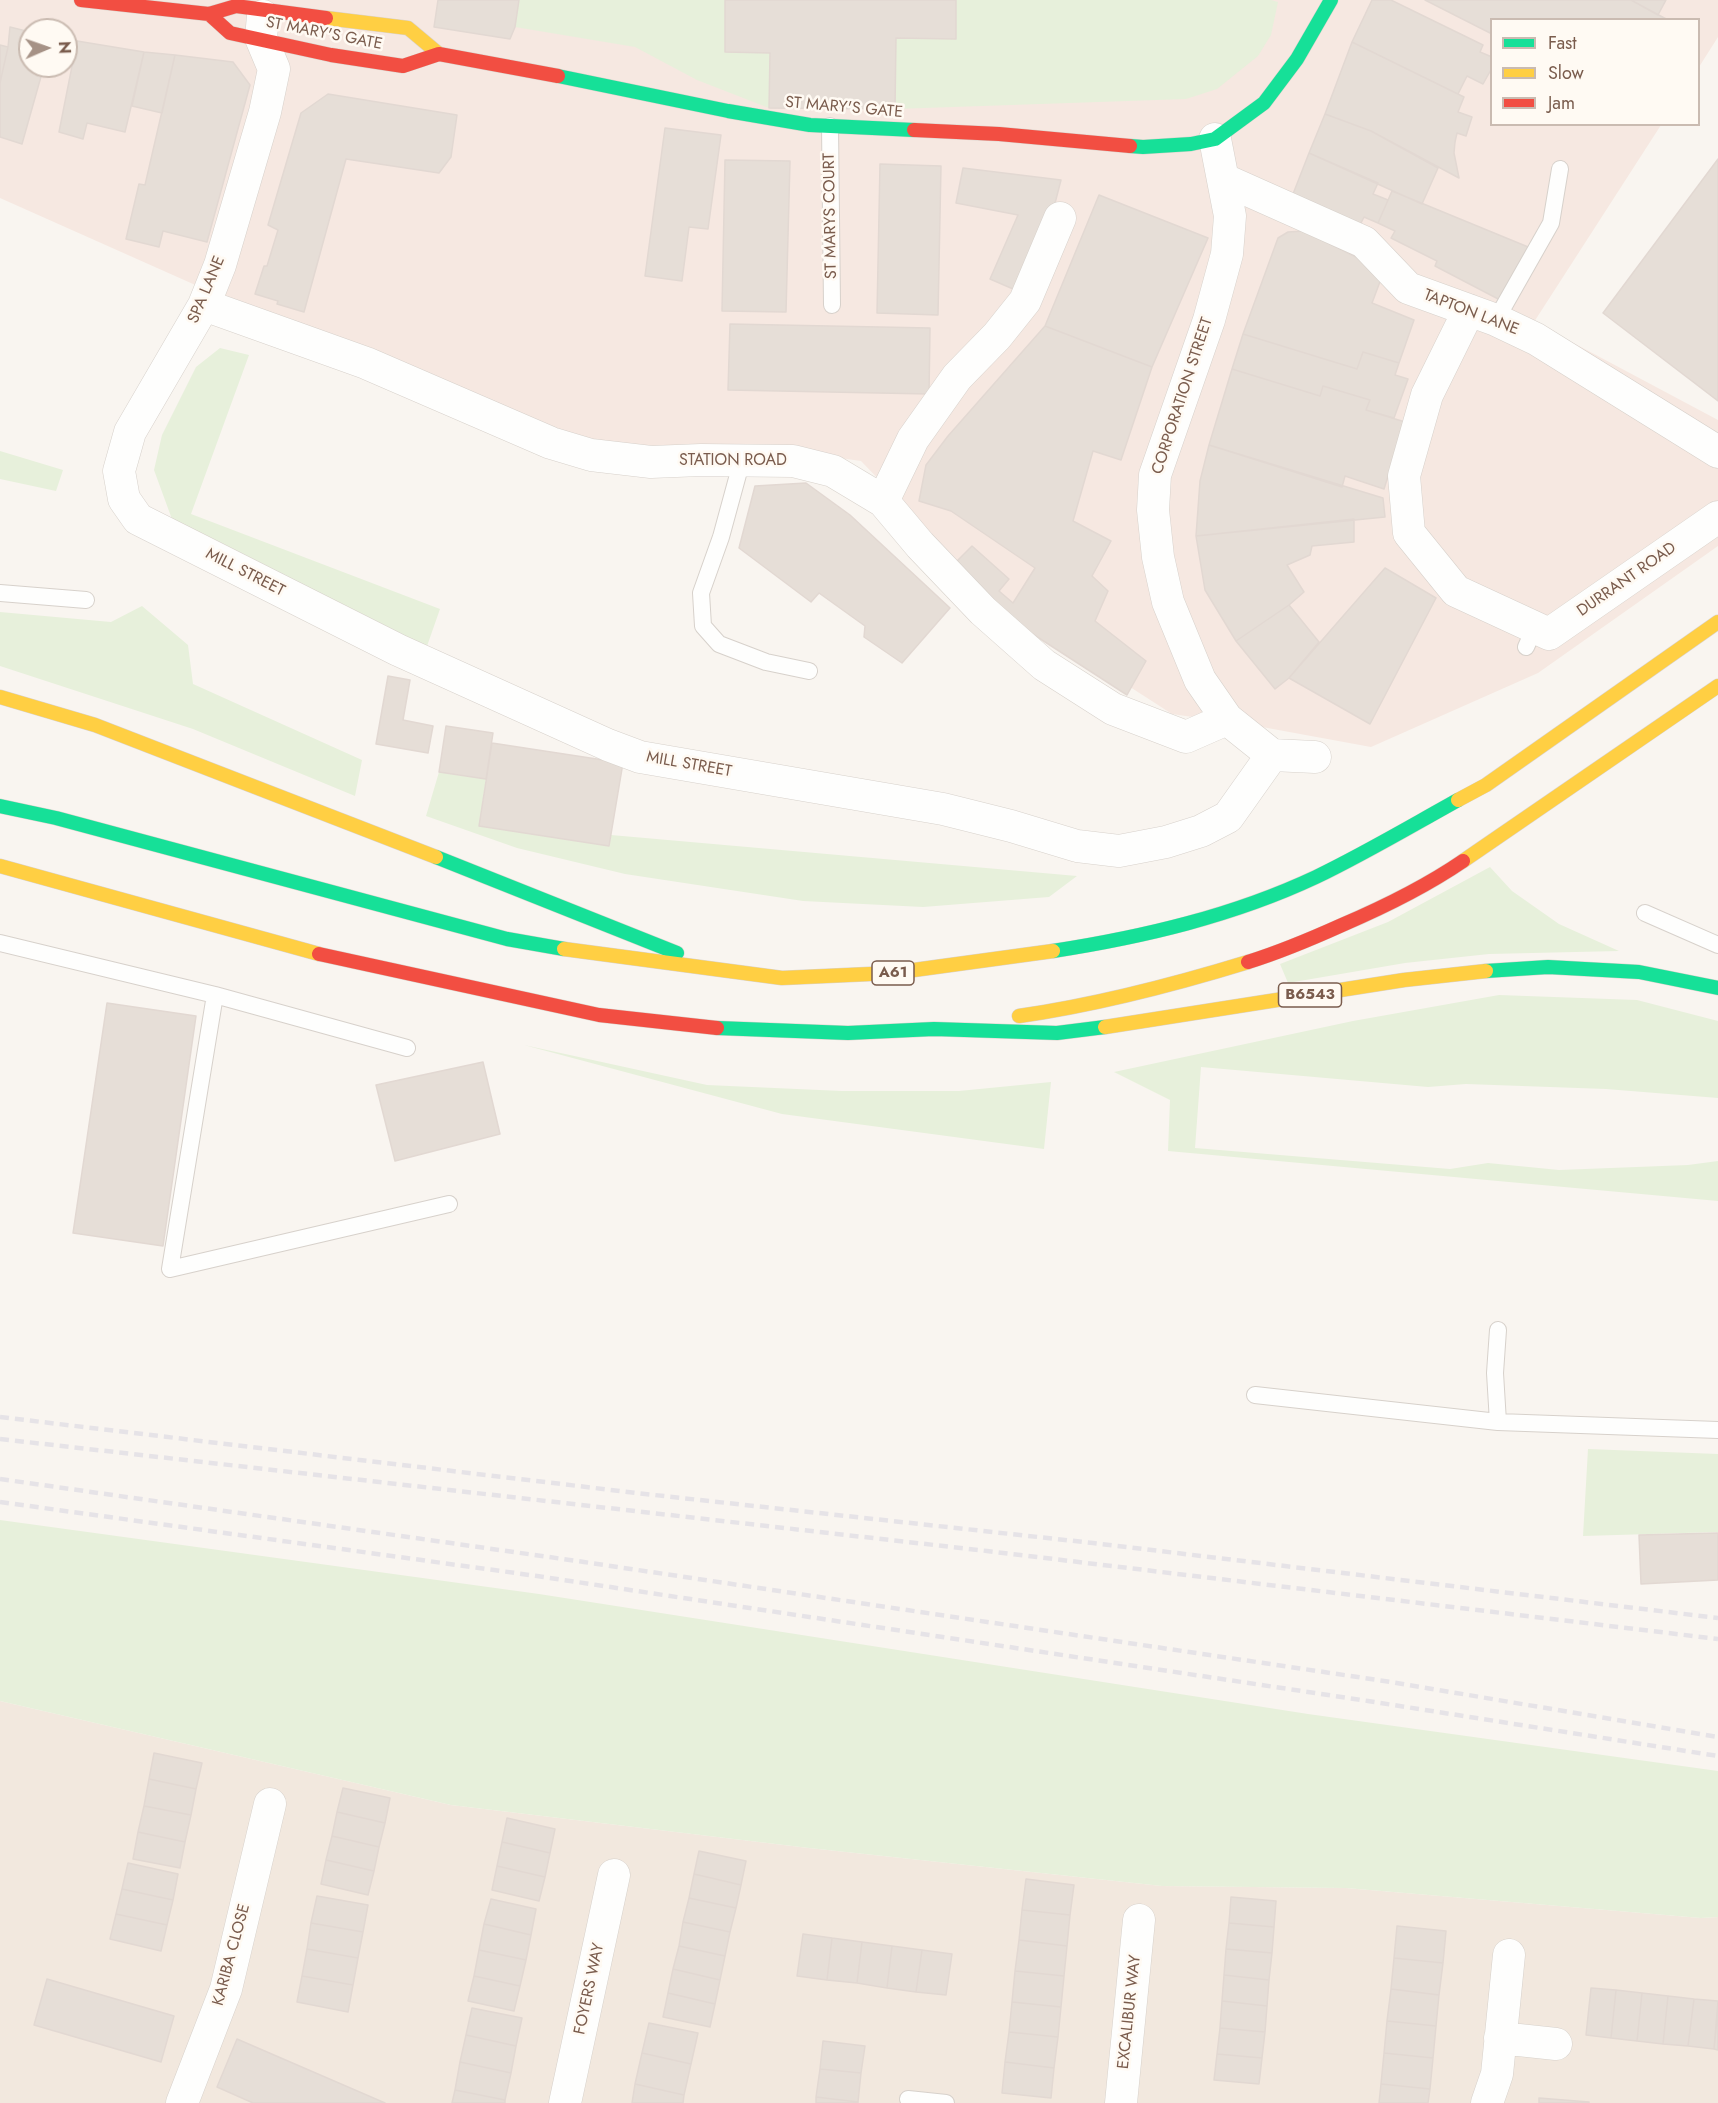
<!DOCTYPE html>
<html>
<head>
<meta charset="utf-8">
<style>
  body { margin:0 }
  #map { position:relative; width:1718px; height:2103px; overflow:hidden; background:#f9f5f0; font-family:Jost,sans-serif }
  canvas { display:block }
  .legend { position:absolute; left:1490px; top:18px; width:210px; height:108px; box-sizing:border-box; background:#fffaf3; border:2px solid #cabbb1; margin:0; padding:8px 10px; list-style:none; font-size:18px; color:#7a5c4d }
  .legend li { display:flex; align-items:center; gap:12px; height:30px }
  .legend b { width:30px; border:2px solid #cabbb1 }
  .north { position:absolute; left:18px; top:18px; width:60px; height:60px; box-sizing:border-box; background:#fffaf3; border:2px solid #cabbb1; border-radius:50%; rotate:88deg; font-size:16px; font-weight:700; line-height:24px; text-align:center; color:#7a5c4d }
  .north::after { content:''; display:block; margin:auto; width:21px; height:27px; background:#a69286; clip-path:polygon(50% 0,100% 100%,50% 72%,0 100%) }
</style>
</head>
<body>
<div id="map">
<canvas width="1718" height="2103"></canvas>
<ul class="legend">
<li><b style="height:8px;background:#16e098"></b>Fast</li>
<li><b style="height:8px;background:#ffcf43"></b>Slow</li>
<li><b style="height:8px;background:#f24e42"></b>Jam</li>
</ul>
<div class="north">N</div>
</div>
<script>
const ctx = document.querySelector('canvas').getContext('2d');
ctx.lineJoin = 'round';
function fillPath(path, color) { ctx.fillStyle = color; ctx.fill(path, 'evenodd'); }
function trace(path, color, width, dash) { ctx.strokeStyle = color; ctx.lineWidth = width; ctx.lineCap = dash ? 'butt' : 'round'; ctx.setLineDash(dash || []); ctx.stroke(path); }
function write(font, color, halo, rows, align = 'center') {
  ctx.font = font + ' Jost,sans-serif'; ctx.lineWidth = 5; ctx.setLineDash([]); ctx.textBaseline = 'middle'; ctx.strokeStyle = halo; ctx.fillStyle = color; for (const [text, x, y, turn = 0] of rows) {
    ctx.save(); ctx.translate(x, y); ctx.rotate((+turn || 0) * Math.PI / 180); ctx.textAlign = isNaN(turn) ? turn : align; if (halo) ctx.strokeText(text, 0, 0); ctx.fillText(text, 0, 0); ctx.restore();
  }
}
fillPath(new Path2D(`
  M 0,1701 L 451,1805 L 809,1848 L 1162,1886 L 1346,1888 L 1701,1918 L 1718,1917 L 1718,2103 L 0,2103 Z`), '#f2e8de');
fillPath(new Path2D(`
  M 0,0 L 1718,0 L 1718,37 L 1699,67 L 1698,20 L 1492,20 L 1492,124 L 1661,125 L 1534,322 L 1718,420 L 1718,546 L 1538,673 L 1371,747 L 1262,727 L 1172,714 L 995,600 L 861,461 L 762,447 L 623,449 L 567,435 L 220,296 L 0,198 ZM 30,30 L 66,30 L 66,66 L 30,66 Z`), '#f6e8e1');
fillPath(new Path2D(`
  M 519,0 L 725,0 L 725,52 L 770,53 L 769,108 L 697,80 L 635,47 L 515,27 Z
  M 956,0 L 1271,0 L 1278,2 L 1271,35 L 1258,56 L 1217,89 L 1186,99 L 895,109 L 896,38 Z
  M 220,348 L 249,355 L 191,514 L 440,609 L 426,649 L 173,522 L 154,470 L 162,435 L 196,367 Z
  M 0,451 L 63,470 L 56,491 L 0,479 Z
  M 142,606 L 188,645 L 193,684 L 362,760 L 355,796 L 193,729 L 0,666 L 0,612 L 111,622 Z
  M 439,772 L 486,779 L 479,826 L 609,846 L 611,835 L 1077,876 L 1049,897 L 923,907 L 803,901 L 625,874 L 517,848 L 426,816 Z
  M 1490,867 L 1512,891 L 1559,924 L 1619,951 L 1489,954 L 1405,963 L 1288,983 L 1280,964 L 1388,922 Z
  M 1499,995 L 1637,1000 L 1718,1021 L 1718,1098 L 1606,1089 L 1466,1084 L 1428,1087 L 1201,1067 L 1195,1148 L 1450,1169 L 1488,1163 L 1559,1170 L 1688,1165 L 1718,1161 L 1718,1201 L 1168,1151 L 1170,1100 L 1114,1072 L 1353,1021 Z
  M 524,1045 L 707,1085 L 842,1091 L 959,1091 L 1051,1082 L 1044,1149 L 782,1114 Z
  M 1588,1449 L 1718,1454 L 1718,1532 L 1583,1536 Z
  M 0,1520 L 539,1594 L 1308,1714 L 1718,1771 L 1718,1917 L 1701,1918 L 1346,1888 L 1162,1886 L 809,1848 L 451,1805 L 0,1701 Z`), '#e7f0db');
const building = new Path2D(`
  M 438,0 L 519,0 L 515,27 L 510,39 L 434,27 Z
  M 725,0 L 956,0 L 956,39 L 896,38 L 895,109 L 769,108 L 770,53 L 725,52 Z
  M 1372,0 L 1391,0 L 1483,45 L 1480,52 L 1492,57 L 1492,68 L 1483,84 L 1467,76 L 1458,94 L 1352,42 Z
  M 1425,0 L 1631,0 L 1668,20 L 1492,20 L 1492,34 Z
  M 1631,0 L 1666,0 L 1658,15 Z
  M 10,27 L 30,32 L 30,66 L 44,66 L 22,144 L 0,137 L 0,83 L 8,47 Z
  M 77,41 L 144,52 L 125,132 L 87,123 L 83,139 L 59,132 Z
  M 1352,42 L 1464,97 L 1458,112 L 1472,117 L 1466,136 L 1457,133 L 1455,142 L 1454,153 L 1459,178 L 1371,131 L 1325,114 Z
  M 0,45 L 8,47 L 0,83 Z
  M 144,52 L 175,55 L 162,113 L 132,106 Z
  M 175,55 L 233,62 L 250,85 L 207,242 L 163,231 L 159,247 L 126,239 L 139,184 L 145,185 Z
  M 328,94 L 457,115 L 451,157 L 439,173 L 346,159 L 304,312 L 277,304 L 278,301 L 255,294 L 264,266 L 267,266 L 278,230 L 268,225 L 301,113 Z
  M 1325,114 L 1371,131 L 1438,168 L 1422,204 L 1309,153 Z
  M 665,128 L 721,135 L 708,229 L 689,227 L 682,281 L 645,276 Z
  M 1309,153 L 1378,183 L 1373,194 L 1388,200 L 1378,223 L 1364,217 L 1358,229 L 1293,194 Z
  M 1718,159 L 1718,401 L 1603,313 Z
  M 725,160 L 790,161 L 786,312 L 722,311 Z
  M 880,164 L 941,166 L 938,315 L 877,313 Z
  M 963,168 L 1061,180 L 1053,211 L 1020,292 L 990,279 L 1018,215 L 956,203 Z
  M 1392,191 L 1533,249 L 1504,302 L 1435,266 L 1437,261 L 1391,238 L 1395,231 L 1378,223 Z
  M 1099,195 L 1208,238 L 1152,367 L 1045,326 Z
  M 1304,231 L 1384,271 L 1372,303 L 1414,320 L 1399,363 L 1363,352 L 1357,369 L 1243,334 L 1278,238 L 1288,232 Z
  M 730,324 L 930,328 L 929,394 L 728,390 Z
  M 1045,326 L 1152,367 L 1121,460 L 1093,451 L 1073,521 L 1111,541 L 1092,576 L 1108,591 L 1095,621 L 1146,661 L 1127,695 L 1008,618 L 953,565 L 972,546 L 1009,579 L 999,591 L 1013,603 L 1035,568 L 951,511 L 919,501 L 926,465 L 948,436 Z
  M 1243,334 L 1357,369 L 1363,352 L 1399,363 L 1395,375 L 1408,379 L 1394,418 L 1366,410 L 1370,400 L 1323,386 L 1320,396 L 1232,369 Z
  M 1232,369 L 1320,396 L 1323,386 L 1370,400 L 1366,410 L 1405,422 L 1384,489 L 1345,476 L 1342,487 L 1209,445 Z
  M 1209,445 L 1383,498 L 1385,517 L 1196,536 L 1200,481 Z
  M 806,483 L 850,515 L 950,608 L 902,663 L 864,637 L 865,626 L 819,593 L 811,602 L 739,548 L 755,486 Z
  M 1354,519 L 1354,542 L 1312,546 L 1310,555 L 1287,565 L 1304,592 L 1289,605 L 1236,641 L 1205,590 L 1196,536 Z
  M 1385,568 L 1436,598 L 1370,724 L 1289,678 Z
  M 1289,605 L 1319,642 L 1289,678 L 1275,689 L 1236,641 Z
  M 388,676 L 410,680 L 403,720 L 433,726 L 428,753 L 376,744 Z
  M 446,726 L 493,733 L 486,779 L 439,772 Z
  M 492,743 L 623,763 L 609,846 L 479,826 Z
  M 107,1003 L 196,1016 L 163,1246 L 73,1233 Z
  M 483,1062 L 500,1134 L 395,1161 L 376,1085 Z
  M 1718,1533 L 1718,1580 L 1641,1584 L 1639,1535 Z
  M 154,1753 L 202,1763 L 196,1789 L 149,1779 Z
  M 149,1779 L 196,1789 L 191,1815 L 144,1806 Z
  M 343,1788 L 390,1798 L 385,1823 L 337,1812 Z
  M 144,1806 L 191,1815 L 185,1842 L 138,1832 Z
  M 337,1812 L 385,1823 L 379,1847 L 332,1836 Z
  M 507,1818 L 555,1829 L 550,1853 L 502,1842 Z
  M 138,1832 L 185,1842 L 180,1868 L 133,1859 Z
  M 332,1836 L 379,1847 L 374,1871 L 326,1860 Z
  M 502,1842 L 550,1853 L 545,1877 L 497,1866 Z
  M 699,1851 L 746,1861 L 741,1885 L 694,1874 Z
  M 326,1860 L 374,1871 L 368,1895 L 321,1884 Z
  M 128,1863 L 178,1874 L 173,1900 L 122,1889 Z
  M 497,1866 L 545,1877 L 539,1901 L 492,1890 Z
  M 694,1874 L 741,1885 L 736,1908 L 689,1898 Z
  M 1026,1879 L 1074,1885 L 1070,1915 L 1022,1910 Z
  M 122,1889 L 173,1900 L 167,1925 L 116,1914 Z
  M 317,1896 L 368,1905 L 363,1932 L 311,1923 Z
  M 1231,1897 L 1276,1901 L 1274,1927 L 1229,1923 Z
  M 689,1898 L 736,1908 L 730,1932 L 683,1922 Z
  M 491,1899 L 536,1909 L 531,1935 L 484,1924 Z
  M 1022,1910 L 1070,1915 L 1067,1946 L 1019,1940 Z
  M 116,1914 L 167,1925 L 161,1951 L 110,1939 Z
  M 683,1922 L 730,1932 L 725,1956 L 679,1946 Z
  M 311,1923 L 363,1932 L 358,1958 L 307,1949 Z
  M 1229,1923 L 1274,1927 L 1272,1953 L 1226,1949 Z
  M 484,1924 L 531,1935 L 526,1960 L 479,1950 Z
  M 1397,1926 L 1446,1931 L 1443,1963 L 1394,1958 Z
  M 803,1934 L 832,1938 L 827,1980 L 797,1976 Z
  M 832,1938 L 862,1942 L 857,1983 L 827,1980 Z
  M 1019,1940 L 1067,1946 L 1064,1976 L 1015,1971 Z
  M 862,1942 L 892,1946 L 887,1988 L 857,1983 Z
  M 679,1946 L 725,1956 L 720,1980 L 673,1969 Z
  M 892,1946 L 922,1950 L 916,1992 L 887,1988 Z
  M 307,1949 L 358,1958 L 353,1985 L 302,1976 Z
  M 1226,1949 L 1272,1953 L 1269,1980 L 1224,1975 Z
  M 479,1950 L 526,1960 L 520,1986 L 474,1976 Z
  M 922,1950 L 952,1954 L 946,1995 L 916,1992 Z
  M 1394,1958 L 1443,1963 L 1439,1995 L 1391,1989 Z
  M 673,1969 L 720,1980 L 715,2004 L 668,1993 Z
  M 1015,1971 L 1064,1976 L 1061,2007 L 1012,2002 Z
  M 1224,1975 L 1269,1980 L 1267,2006 L 1222,2001 Z
  M 302,1976 L 353,1985 L 348,2012 L 297,2002 Z
  M 474,1976 L 520,1986 L 514,2011 L 468,2001 Z
  M 47,1979 L 174,2016 L 161,2062 L 34,2025 Z
  M 1591,1988 L 1616,1990 L 1611,2038 L 1586,2035 Z
  M 1391,1989 L 1439,1995 L 1436,2026 L 1387,2021 Z
  M 1616,1990 L 1642,1993 L 1637,2041 L 1611,2038 Z
  M 668,1993 L 715,2004 L 710,2027 L 663,2017 Z
  M 1642,1993 L 1668,1996 L 1663,2044 L 1637,2041 Z
  M 1668,1996 L 1694,1999 L 1688,2046 L 1663,2044 Z
  M 1694,1999 L 1718,2001 L 1714,2049 L 1688,2046 Z
  M 1222,2001 L 1267,2006 L 1265,2032 L 1220,2028 Z
  M 1012,2002 L 1061,2007 L 1058,2037 L 1009,2032 Z
  M 472,2008 L 522,2018 L 516,2046 L 466,2035 Z
  M 1718,2011 L 1718,2050 L 1714,2049 Z
  M 1387,2021 L 1436,2026 L 1433,2058 L 1384,2053 Z
  M 649,2023 L 698,2033 L 691,2064 L 642,2053 Z
  M 1220,2028 L 1265,2032 L 1262,2058 L 1217,2054 Z
  M 1009,2032 L 1058,2037 L 1054,2068 L 1005,2062 Z
  M 466,2035 L 516,2046 L 511,2073 L 460,2062 Z
  M 237,2039 L 385,2103 L 253,2103 L 217,2087 Z
  M 823,2041 L 865,2046 L 861,2073 L 820,2069 Z
  M 642,2053 L 691,2064 L 684,2095 L 635,2084 Z
  M 1384,2053 L 1433,2058 L 1430,2089 L 1381,2084 Z
  M 1217,2054 L 1262,2058 L 1259,2084 L 1214,2080 Z
  M 460,2062 L 511,2073 L 505,2100 L 455,2090 Z
  M 1005,2062 L 1054,2068 L 1051,2098 L 1002,2093 Z
  M 820,2069 L 861,2073 L 858,2102 L 816,2097 Z
  M 635,2084 L 684,2095 L 683,2103 L 632,2103 Z
  M 1381,2084 L 1430,2089 L 1428,2103 L 1379,2103 Z
  M 455,2090 L 505,2100 L 505,2103 L 452,2103 Z
  M 816,2097 L 858,2102 L 858,2103 L 816,2103 Z
  M 1539,2098 L 1589,2102 L 1589,2103 L 1539,2103 Z`);
fillPath(building, '#e6ded7');
trace(building, '#e2d8d2', 1.5);
const lane = new Path2D(`
  M 830,126 L 832,305
  M 1496,320 L 1551,223 L 1560,169
  M 742,460 L 721,537 L 701,593 L 703,626 L 719,644 L 766,662 L 809,671
  M 0,593 L 86,600
  M 1526,647 L 1535,627
  M 1645,913 L 1718,945
  M 0,943 L 215,995 L 170,1269 L 449,1204
  M 215,995 L 407,1048
  M 1255,1395 L 1498,1422 L 1718,1430
  M 1498,1422 L 1495,1373 L 1498,1330
  M 908,2099 L 946,2103`);
const street = new Path2D(`
  M 263,16 L 261,38 L 274,69 L 265,112 L 220,265 L 204,305 L 130,432 L 119,471 L 124,499 L 138,519 L 398,650 L 608,745 L 640,757 L 943,809 L 1011,826 L 1077,846 L 1119,851 L 1166,842 L 1201,831 L 1228,817 L 1272,755
  M 1215,139 L 1230,216 L 1227,254 L 1209,320 L 1155,475 L 1153,510 L 1158,557 L 1168,602 L 1200,680 L 1227,719 L 1272,755 L 1315,757
  M 1225,180 L 1364,242 L 1408,288 L 1496,320 L 1536,339 L 1718,452
  M 204,305 L 366,363 L 551,443 L 591,455 L 651,462 L 701,460 L 793,461 L 833,471 L 883,501 L 920,545 L 983,611 L 1044,665 L 1113,709 L 1186,737 L 1227,719
  M 1469,310 L 1427,395 L 1404,476 L 1409,533 L 1456,591 L 1549,634 L 1718,517
  M 883,501 L 913,439 L 957,377 L 997,336 L 1025,301 L 1060,218
  M 1500,2038 L 1556,2044
  M 182,2103 L 226,1989 L 270,1804
  M 565,2103 L 614,1875
  M 1121,2103 L 1139,1920
  M 1487,2103 L 1497,2074 L 1509,1955`);
const fast = new Path2D(`
  M 558,76 L 728,111 L 810,125 L 914,130
  M 1130,146 L 1143,147 L 1191,144 L 1215,139 L 1264,103 L 1297,59 L 1331,0
  M 0,806 L 56,818 L 507,939 L 564,949
  M 436,857 L 677,953
  M 1053,951 C 1143,937 1233,916 1316,877 C 1364,854 1411,826 1458,800
  M 1486,971 L 1548,967 L 1639,972 L 1718,988
  M 717,1028 L 848,1033 L 934,1029 L 1057,1033 L 1105,1027`);
const slow = new Path2D(`
  M 326,18 L 408,28 L 439,54
  M 0,697 L 95,725 L 436,857
  M 1458,800 L 1486,785 L 1718,622
  M 1463,861 L 1718,686
  M 0,866 L 319,954
  M 564,949 L 782,978 L 892,973 L 1053,951
  M 1019,1016 C 1096,1005 1173,985 1248,962
  M 1105,1027 L 1404,980 L 1486,971`);
const jam = new Path2D(`
  M 81,0 L 209,14 L 236,6 L 326,18
  M 209,14 L 230,33 L 331,55 L 403,66 L 439,54 L 558,76
  M 914,130 L 999,134 L 1130,146
  M 319,954 L 599,1015 L 717,1028
  M 1248,962 C 1280,952 1311,939 1342,925 C 1384,907 1425,887 1463,861`);
trace(lane, '#d7d1cb', 18);
trace(street, '#d7d1cb', 33);
trace(fast, '#d9d2cb', 15);
trace(slow, '#d9d2cb', 15);
trace(jam, '#d9d2cb', 15);
trace(lane, '#fefefd', 16);
trace(street, '#fefefd', 32);
trace(fast, '#16e098', 14);
trace(slow, '#ffcf43', 14);
trace(jam, '#f24e42', 14);
trace(new Path2D(`
  M 0,1417 L 645,1494 L 1093,1543 L 1718,1618
  M 0,1439 L 987,1551 L 1718,1639
  M 0,1479 L 584,1562 L 1391,1682 L 1718,1737
  M 0,1502 L 537,1576 L 1368,1701 L 1718,1756`), '#e6e3e7', 4.5, [9, 6]);
for (const [x, y, w] of [
  [893,973,42],
  [1310,995,63]
]) { const box = new Path2D(); box.roundRect(x - w / 2, y - 12, w, 24, 4.5); ctx.fillStyle = '#fffaf3'; ctx.fill(box); trace(box, '#7a5c4d', 1.5); }
write('bold 15px', '#7a5c4d', null, [
  ["A61",893,973],
  ["B6543",1310,995]
]);
write('16px', '#7a5c4d', '#fffaf3', [
  ["ST MARY'S GATE",324,34,11],
  ["ST MARY'S GATE",844,108,5],
  ["ST MARYS COURT",831,216,-91],
  ["SPA LANE",207,290,-67],
  ["TAPTON LANE",1471,313,21],
  ["CORPORATION STREET",1183,396,-72],
  ["STATION ROAD",733,461],
  ["MILL STREET",245,573,27],
  ["DURRANT ROAD",1627,580,-35],
  ["MILL STREET",689,765,10],
  ["KARIBA CLOSE",232,1955,-75],
  ["FOYERS WAY",590,1989,-78],
  ["EXCALIBUR WAY",1130,2012,-84]
]);
</script>
</body>
</html>
